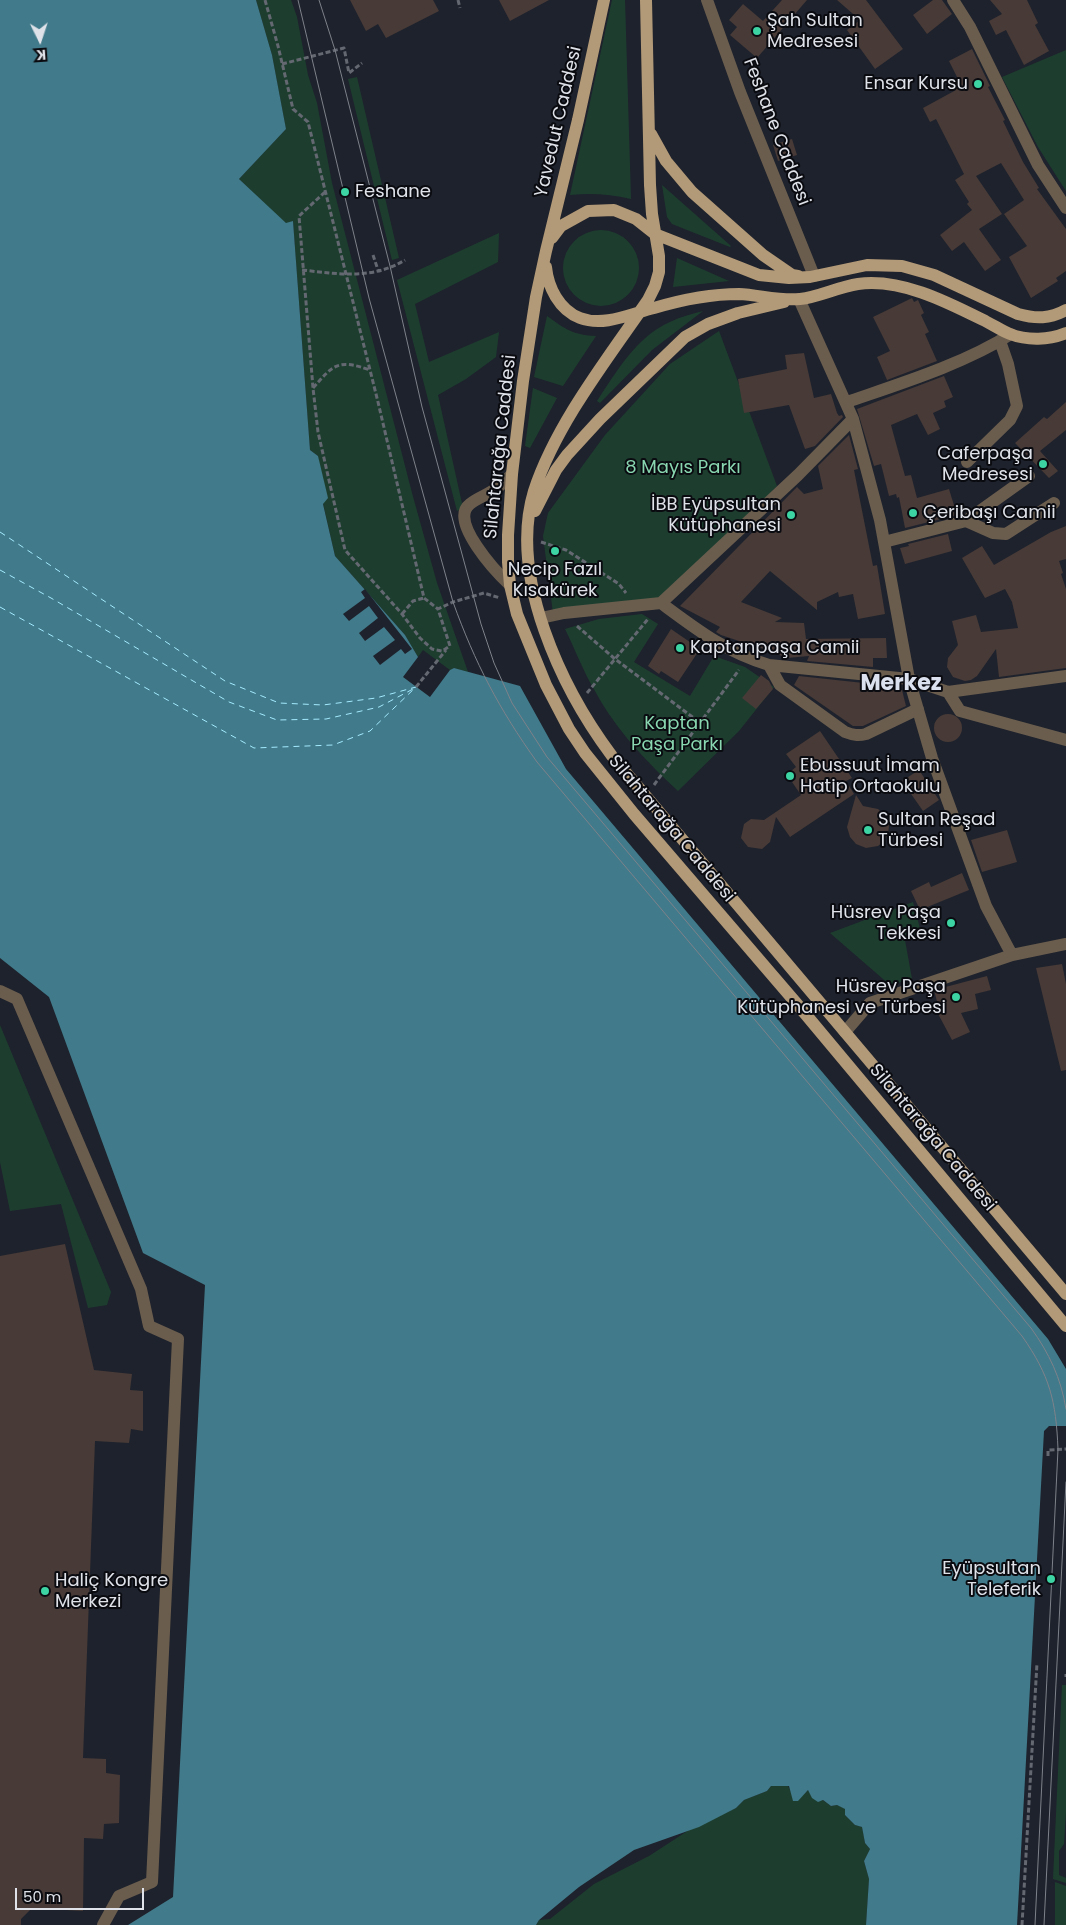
<!DOCTYPE html>
<html>
<head>
<meta charset="utf-8">
<style>
  body { margin:0 }
  #map { position:relative; width:1066px; height:1925px; overflow:hidden; background:#1e222c; font-family:Poppins,sans-serif }
  canvas { display:block }
  .north { position:absolute; left:15px; top:15px; width:50px; height:50px; -webkit-text-stroke:4px #0a0b10; paint-order:stroke; rotate:176deg; font-size:14px; font-weight:700; line-height:20px; text-align:center; color:#dfe2e9 }
  .north::after { content:''; display:block; margin:auto; width:18px; height:22px; background:#dfe2e9; clip-path:polygon(50% 0,100% 100%,50% 72%,0 100%) }
  .scale { position:absolute; left:15px; top:1888px; width:129px; height:22px; box-sizing:border-box; border:2px solid #dfe2e9; border-top:0; padding-left:6px; font-size:15px; line-height:18px; white-space:nowrap; color:#dfe2e9; -webkit-text-stroke:4px #0a0b10; paint-order:stroke }
</style>
</head>
<body>
<div id="map">
<canvas width="1066" height="1925"></canvas>
<div class="north">K</div>
<div class="scale">50 m</div>
</div>
<script>
const ctx = document.querySelector('canvas').getContext('2d');
ctx.lineJoin = 'round';
function fillPath(path, color) { ctx.fillStyle = color; ctx.fill(path, 'evenodd'); }
function trace(path, color, width, dash) { ctx.strokeStyle = color; ctx.lineWidth = width; ctx.lineCap = dash ? 'butt' : 'round'; ctx.setLineDash(dash || []); ctx.stroke(path); }
function write(font, color, halo, rows, align = 'center') {
  ctx.font = font + ' Poppins,sans-serif'; ctx.lineWidth = 4; ctx.setLineDash([]); ctx.textBaseline = 'middle'; ctx.strokeStyle = halo; ctx.fillStyle = color; for (const [text, x, y, turn = 0] of rows) {
    ctx.save(); ctx.translate(x, y); ctx.rotate((+turn || 0) * Math.PI / 180); ctx.textAlign = isNaN(turn) ? turn : align; if (halo) ctx.strokeText(text, 0, 0); ctx.fillText(text, 0, 0); ctx.restore();
  }
}
fillPath(new Path2D(`
  M 256,0 L 291,0 L 297,17 L 308,75 L 317,103 L 332,183 L 412,493 L 437,583 L 468,672 L 454,668 L 450,670 L 423,650 L 418,657 L 405,635 L 335,556 L 323,503 L 318,456 L 310,450 L 293,221 L 286,224 L 239,179 L 286,129 L 272,55 Z
  M 612,0 L 625,0 L 631,199 C 610,194 591,193 570,195 Z
  M 1066,50 L 1066,191 L 1038,147 L 1002,77 Z
  M 357,77 L 399,258 L 392,260 L 348,79 Z
  M 662,185 L 731,246 L 730,247 L 672,224 L 667,217 Z
  M563 268a38 38 0 1 1 76 0a38 38 0 1 1-76 0Z
  M 499,233 L 498,262 L 415,304 L 429,362 L 499,332 L 496,357 L 466,379 L 438,395 L 463,508 L 457,511 L 397,280 Z
  M 677,258 L 729,281 L 673,287 Z
  M 703,311 L 652,350 L 600,403 L 597,401 C 617,371 636,337 670,322 C 680,317 692,314 703,311 Z
  M 547,316 C 565,329 573,335 596,336 L 563,386 L 534,377 Z
  M 719,331 L 777,486 L 662,607 L 553,613 L 543,536 L 548,513 L 605,435 L 670,364 Z
  M 533,388 L 557,398 L 530,448 L 525,446 Z
  M 642,614 L 658,624 L 634,662 L 690,696 L 714,656 L 745,667 L 774,687 L 739,731 L 678,791 C 646,761 616,730 595,691 C 583,671 575,649 565,629 L 599,619 Z
  M 913,902 L 922,936 L 905,940 L 912,979 L 890,985 L 830,933 Z
  M 0,1025 L 111,1292 L 107,1305 L 88,1308 L 61,1204 L 10,1211 L 0,1162 Z
  M 1062,1685 L 1066,1685 L 1066,1812 L 1064,1844 L 1059,1851 L 1059,1875 L 1066,1878 L 1066,1883 L 1053,1879 Z
  M 782,1785 L 788,1786 L 792,1794 L 801,1797 L 808,1790 L 831,1806 L 837,1805 L 846,1809 L 845,1815 L 855,1825 L 862,1827 L 865,1843 L 870,1849 L 864,1861 L 869,1879 L 866,1925 L 536,1925 L 539,1920 L 550,1919 L 594,1884 L 649,1856 L 689,1830 L 736,1808 L 744,1800 L 767,1791 L 771,1786 Z
  M 1055,1882 L 1066,1886 L 1066,1925 L 1055,1925 Z`), '#1d3e2f');
fillPath(new Path2D(`
  M 0,0 L 256,0 L 272,55 L 286,129 L 239,179 L 286,223 L 293,221 L 310,450 L 318,456 L 328,498 L 323,504 L 335,556 L 405,635 L 418,657 L 403,677 L 430,697 L 450,670 L 454,668 L 520,686 L 566,769 L 1048,1339 L 1066,1369 L 1066,1426 L 1049,1426 L 1044,1431 L 1017,1925 L 866,1925 L 869,1879 L 864,1861 L 870,1849 L 865,1843 L 862,1827 L 855,1825 L 845,1815 L 845,1809 L 837,1805 L 831,1806 L 823,1800 L 818,1802 L 812,1798 L 808,1790 L 798,1801 L 793,1801 L 789,1786 L 771,1786 L 767,1791 L 744,1800 L 736,1808 L 699,1827 L 634,1850 L 579,1887 L 539,1920 L 536,1925 L 128,1925 L 173,1897 L 205,1285 L 143,1253 L 49,997 L 0,958 Z`), '#417a8a');
fillPath(new Path2D(`
  M 365,589 L 412,649 L 405,654 L 401,649 L 380,665 L 373,656 L 395,640 L 384,627 L 365,641 L 359,633 L 378,618 L 369,606 L 349,621 L 343,614 L 365,598 L 361,592 Z`), '#1e222c');
trace(new Path2D(`
  M 0,532 L 225,681 L 279,703 L 323,705 L 376,698 L 416,687
  M 0,570 L 51,598 L 229,702 L 277,720 L 326,719 L 379,707 L 413,689
  M 0,607 L 254,748 L 333,745 L 370,731 L 416,687`), '#a4ebff', 1, [6, 5]);
fillPath(new Path2D(`
  M 350,0 L 433,0 L 439,11 L 386,38 L 378,24 L 366,31 Z
  M 499,0 L 549,0 L 510,21 Z
  M 782,0 L 807,0 L 757,58 L 730,35 L 737,27 L 729,20 L 743,4 L 763,21 Z
  M 837,0 L 866,0 L 903,49 L 875,69 L 847,30 L 860,20 Z
  M 933,0 L 942,0 L 952,14 L 927,34 L 913,15 Z
  M 990,0 L 1027,0 L 1038,23 L 1035,25 L 1049,51 L 1024,65 L 1006,30 L 996,35 L 989,21 L 1002,14 Z
  M 972,49 L 990,86 L 988,87 L 1005,120 L 1003,121 L 1023,162 L 1039,188 L 1037,189 L 1066,229 L 1066,271 L 1056,278 L 1058,281 L 1031,298 L 1009,257 L 1027,246 L 1004,214 L 1024,200 L 1001,163 L 976,176 L 1002,214 L 979,229 L 1001,260 L 985,271 L 964,242 L 952,251 L 940,235 L 972,210 L 967,204 L 969,202 L 955,180 L 964,174 L 936,119 L 930,122 L 923,108 L 956,90 L 952,83 L 958,79 L 949,61 Z
  M 792,139 L 797,155 L 778,161 L 773,145 Z
  M 912,298 L 914,302 L 918,300 L 924,313 L 921,315 L 929,332 L 925,334 L 937,361 L 887,380 L 877,357 L 890,351 L 873,317 Z
  M 804,353 L 814,398 L 831,394 L 837,413 L 839,416 L 842,415 L 843,417 L 815,446 L 805,449 L 789,405 L 744,413 L 738,379 L 787,369 L 785,355 Z
  M 944,376 L 953,397 L 944,401 L 946,407 L 933,413 L 940,429 L 928,435 L 917,414 L 891,425 L 905,476 L 911,475 L 917,498 L 949,489 L 957,515 L 905,528 L 899,497 L 897,498 L 896,494 L 889,496 L 881,464 L 874,466 L 857,409 Z
  M 1066,402 L 1066,430 L 1040,451 L 1058,471 L 1049,478 L 1015,443 L 1044,417 L 1047,419 Z
  M 849,435 L 858,469 L 854,470 L 873,566 L 877,565 L 885,614 L 858,619 L 853,594 L 839,597 L 838,592 L 817,602 L 817,610 L 770,571 L 741,602 L 782,618 L 775,622 L 804,623 L 806,639 L 886,638 L 887,658 L 873,658 L 873,667 L 807,661 L 809,656 L 787,658 L 746,642 L 745,643 L 721,635 L 716,632 L 720,627 L 680,606 L 797,487 L 804,494 L 823,489 L 818,466 Z
  M 1066,526 L 1066,559 L 1059,561 L 1063,573 L 1061,574 L 1066,589 L 1066,668 L 999,677 L 996,649 L 977,676 L 971,680 L 965,681 L 953,677 L 947,667 L 948,658 L 958,645 L 952,621 L 976,615 L 981,632 L 1018,628 L 1012,602 L 1005,589 L 985,598 L 962,558 L 982,546 L 994,565 L 1051,532 Z
  M 948,534 L 952,551 L 905,564 L 900,548 L 909,546 L 908,544 Z
  M 671,629 L 700,649 L 678,682 L 661,671 L 659,674 L 648,666 Z
  M 761,675 L 769,681 L 773,689 L 756,709 L 742,698 Z
  M 799,676 L 873,684 L 873,689 L 902,690 L 906,706 L 863,726 L 853,726 L 794,685 Z
  M934 728a14 14 0 1 1 28 0a14 14 0 1 1-28 0Z
  M 820,731 L 852,778 L 846,781 L 854,794 L 790,837 L 776,817 L 770,842 L 762,849 L 748,847 L 741,838 L 744,824 L 751,819 L 764,820 L 801,795 L 792,782 L 796,779 L 791,771 L 796,767 L 786,754 Z
  M 919,770 L 939,800 L 923,811 L 902,781 Z
  M 856,795 L 863,806 L 878,809 L 886,817 L 889,826 L 888,834 L 884,841 L 878,846 L 866,848 L 856,844 L 850,837 L 847,827 Z
  M 1007,830 L 1017,862 L 982,872 L 971,840 Z
  M 962,873 L 969,890 L 920,910 L 911,891 L 929,882 L 931,887 Z
  M 1062,964 L 1066,984 L 1066,1070 L 1061,1071 L 1036,968 Z
  M 987,976 L 991,990 L 975,994 L 978,1009 L 961,1013 L 970,1032 L 952,1040 L 936,1010 L 939,1009 L 934,990 Z
  M 65,1244 L 94,1370 L 132,1374 L 130,1390 L 143,1391 L 143,1431 L 131,1429 L 129,1443 L 95,1441 L 83,1758 L 106,1759 L 106,1773 L 120,1775 L 119,1823 L 104,1824 L 103,1839 L 84,1838 L 83,1911 L 32,1908 L 21,1919 L 21,1925 L 0,1925 L 0,1256 Z`), '#473a37');
trace(new Path2D(`
  M 265,0 L 278,46 L 293,109 L 308,122 L 378,402 L 424,598 L 438,609
  M 458,0 L 460,8
  M 282,64 L 344,48 L 349,73 L 362,63
  M 325,192 L 299,216 L 313,388 L 318,432 L 345,550 L 402,614 L 420,638 L 432,649 L 442,651 L 450,646 L 438,609 L 453,602 L 484,593 L 500,598
  M 373,255 L 378,270
  M 302,270 C 338,274 372,280 405,260
  M 313,388 C 334,364 338,359 370,370
  M 541,542 L 566,550 L 619,584 L 626,593
  M 402,614 L 413,601 L 424,598
  M 577,626 L 615,659 L 699,722
  M 416,687 L 446,650
  M 587,693 L 648,619
  M 654,785 L 739,670
  M 1048,1456 L 1048,1450 L 1066,1449
  M 1066,1674 L 1066,1677
  M 1022,1925 L 1037,1663`), '#646871', 3, [5, 2.5]);
trace(new Path2D(`
  M 707,0 L 740,92 L 814,276
  M 953,0 L 970,27 L 1038,165 L 1066,208
  M 799,299 L 853,419 L 880,520 L 909,679 L 932,758 L 986,906 L 1012,955
  M 847,402 C 899,384 964,364 1011,334
  M 967,462 L 1010,420 L 1017,406 L 1008,364 L 1000,341
  M 966,521 L 993,533 L 1006,534 L 1054,503
  M 884,542 L 966,521 L 1029,476
  M 510,585 C 497,573 448,521 470,504 C 477,498 487,495 494,490 C 501,486 506,480 512,474
  M 661,603 C 696,629 727,653 769,665 L 909,679 L 948,692 L 1066,676
  M 541,618 L 564,613 L 661,603 L 798,475 L 853,419
  M 769,665 L 780,685 L 845,732 C 853,735 858,736 866,734 L 918,709
  M 948,692 L 960,711 L 1066,740
  M 0,991 L 17,999 L 141,1289 L 149,1326 L 178,1339 L 152,1882 L 119,1896 L 103,1925
  M 845,1032 L 870,1003 L 1012,955 L 1066,944`), '#6a5d4e', 12);
trace(new Path2D(`
  M 604,0 L 578,120 L 546,251 L 536,297 L 523,381 L 512,474 L 508,535 L 508,562 L 510,585 L 517,614 L 546,685 L 569,729 L 585,753 L 634,814 L 797,1004 L 1066,1326
  M 646,0 L 650,185 L 652,214 L 659,256 L 659,272 L 655,286 L 648,300 C 608,358 556,424 534,491 C 508,577 562,689 612,756 L 1066,1294
  M 651,134 L 666,161 L 692,192 L 763,255 L 792,275 L 798,276
  M 552,238 L 561,226 L 588,211 L 614,210 L 636,219 L 655,234 L 759,275 L 789,278 L 810,277 L 867,265 L 902,266 L 934,275 L 1018,314 C 1036,319 1050,319 1066,310
  M 546,267 C 548,287 559,310 580,318 C 604,327 630,314 654,308 C 681,300 710,294 739,294 C 759,295 780,301 800,299 C 819,297 838,287 858,284 C 902,278 949,303 987,322 C 995,326 1002,331 1010,334 C 1028,341 1049,340 1066,333
  M 535,511 L 556,470 L 567,455 L 600,419 L 685,337 L 708,324 L 738,313 L 784,302`), '#b29977', 12);
trace(new Path2D(`
  M 298,0 L 369,298 L 453,602 C 475,663 499,709 537,762 L 1022,1336 C 1050,1376 1056,1401 1058,1449 L 1035,1925
  M 319,0 L 335,50 L 390,266 L 422,407 L 481,624 L 494,663 L 512,703 L 547,757 L 1031,1328 C 1049,1353 1061,1378 1066,1409
  M 1044,1925 L 1066,1482`), '#7e828a', 1);
for (const [x, y, r, color] of [
  [757,31,5,"#3dd4a3"],
  [978,84,5,"#3dd4a3"],
  [345,192,5,"#3dd4a3"],
  [1043,464,5,"#3dd4a3"],
  [913,513,5,"#3dd4a3"],
  [791,515,5,"#3dd4a3"],
  [555,551,5,"#3dd4a3"],
  [680,648,5,"#3dd4a3"],
  [790,776,5,"#3dd4a3"],
  [868,830,5,"#3dd4a3"],
  [951,923,5,"#3dd4a3"],
  [956,997,5,"#3dd4a3"],
  [1051,1579,5,"#3dd4a3"],
  [45,1591,5,"#3dd4a3"]
]) { const dot = new Path2D(); dot.arc(x, y, r, 0, 2 * Math.PI); ctx.fillStyle = color; ctx.fill(dot); trace(dot, '#0a0b10', 2); }
write('18px', '#dfe2e9', '#0a0b10', [
  ["Şah Sultan",767,21],
  ["Medresesi",767,42],
  ["Ensar Kursu",968,84,"right"],
  ["Feshane",355,192],
  ["Caferpaşa",1033,454,"right"],
  ["Medresesi",1033,475,"right"],
  ["İBB Eyüpsultan",781,505,"right"],
  ["Kütüphanesi",781,526,"right"],
  ["Çeribaşı Camii",923,513],
  ["Necip Fazıl",555,570,"center"],
  ["Kısakürek",555,591,"center"],
  ["Kaptanpaşa Camii",690,648],
  ["Ebussuut İmam",800,766],
  ["Hatip Ortaokulu",800,787],
  ["Sultan Reşad",878,820],
  ["Türbesi",878,841],
  ["Hüsrev Paşa",941,913,"right"],
  ["Tekkesi",941,934,"right"],
  ["Hüsrev Paşa",946,987,"right"],
  ["Kütüphanesi ve Türbesi",946,1008,"right"],
  ["Eyüpsultan",1041,1569,"right"],
  ["Teleferik",1041,1590,"right"],
  ["Haliç Kongre",55,1581],
  ["Merkezi",55,1602]
], 'left');
write('18px', '#dfe2e9', '#0a0b10', [
  ["Yavedut Caddesi",559,122,-77],
  ["Feshane Caddesi",776,132,69],
  ["Silahtarağa Caddesi",501,447,-84],
  ["Silahtarağa Caddesi",671,829,50],
  ["Silahtarağa Caddesi",932,1138,50]
]);
write('18px', '#89d7b1', '#0a0b10', [
  ["8 Mayıs Parkı",683,468],
  ["Kaptan",677,724],
  ["Paşa Parkı",677,745]
]);
write('bold 22px', '#dce1ef', '#0a0b10', [
  ["Merkez",901,684]
]);
</script>
</body>
</html>
